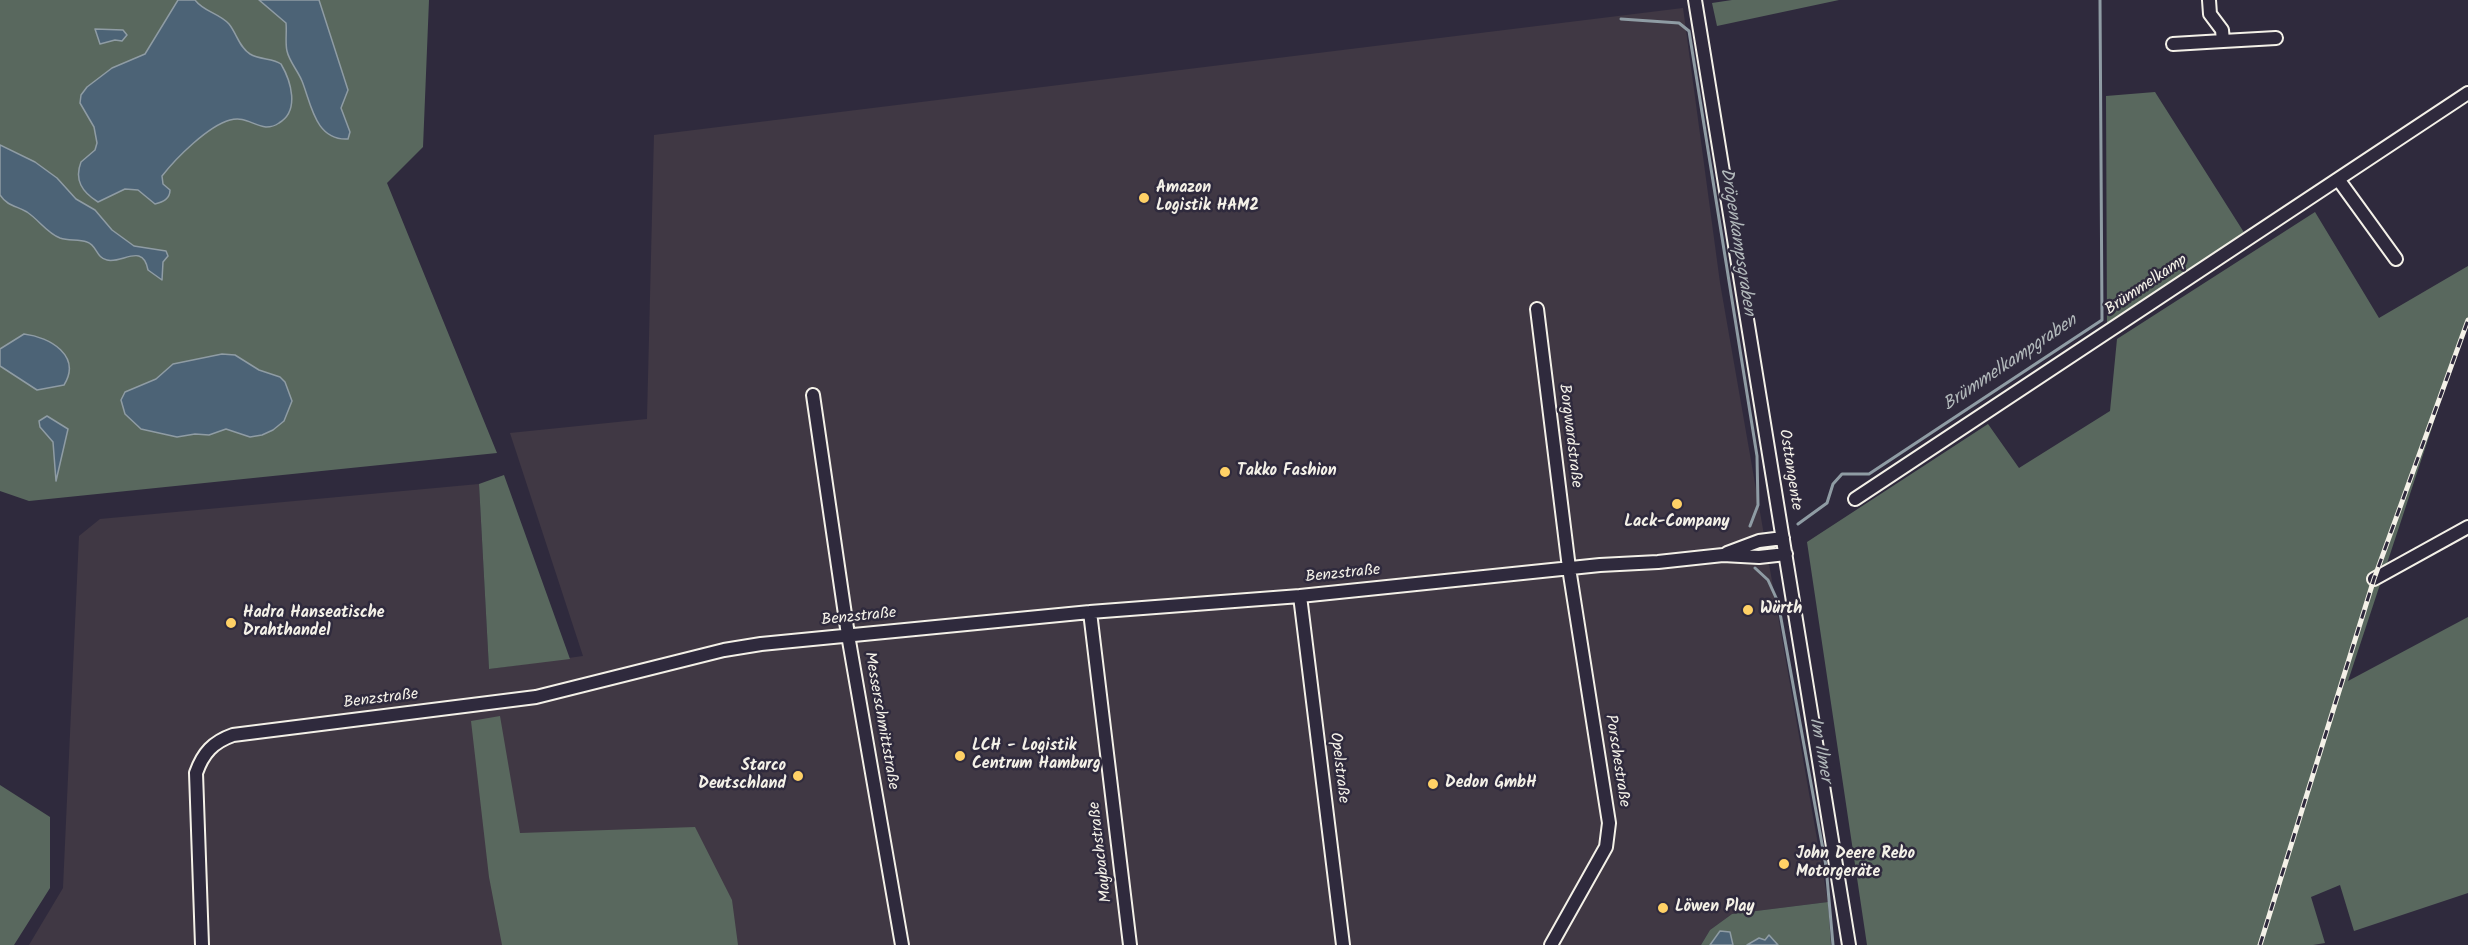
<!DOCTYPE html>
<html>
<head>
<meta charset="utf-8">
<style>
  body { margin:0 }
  canvas { display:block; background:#2f2a3d }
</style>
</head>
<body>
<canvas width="2468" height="945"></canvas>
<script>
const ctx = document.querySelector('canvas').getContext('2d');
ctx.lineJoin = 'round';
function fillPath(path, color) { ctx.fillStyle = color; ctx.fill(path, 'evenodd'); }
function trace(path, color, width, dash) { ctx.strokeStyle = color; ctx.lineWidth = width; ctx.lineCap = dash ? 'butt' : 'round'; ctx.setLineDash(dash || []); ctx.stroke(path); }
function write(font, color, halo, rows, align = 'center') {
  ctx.font = font + ' Kalam,sans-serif'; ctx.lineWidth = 5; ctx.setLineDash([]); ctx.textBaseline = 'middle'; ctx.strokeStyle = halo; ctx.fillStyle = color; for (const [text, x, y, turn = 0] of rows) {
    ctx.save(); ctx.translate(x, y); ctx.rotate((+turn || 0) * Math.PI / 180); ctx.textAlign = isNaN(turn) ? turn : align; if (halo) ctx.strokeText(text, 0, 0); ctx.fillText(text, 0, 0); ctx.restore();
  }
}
fillPath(new Path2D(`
  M 1683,8 L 1720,283 L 1828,902 L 1732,914 L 1710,930 L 1701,945 L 29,945 L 63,888 L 79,536 L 100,519 L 479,484 L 489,669 L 583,656 L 510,433 L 647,419 L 654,135 Z`), '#403844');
fillPath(new Path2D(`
  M 0,0 L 429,0 L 423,147 L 387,183 L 497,453 L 29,501 L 0,491 Z
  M 1732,0 L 1839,0 L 1717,26 L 1712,3 Z
  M 2155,92 L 2245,234 L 2107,324 L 2106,96 Z
  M 2315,212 L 2379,318 L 2468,266 L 2468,319 L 2348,681 L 2468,617 L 2468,893 L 2354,931 L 2340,885 L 2311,897 L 2325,943 L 2313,945 L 1867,945 L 1807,542 L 1988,424 L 2019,468 L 2110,411 L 2117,339 Z
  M 504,475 L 570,659 L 489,669 L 479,484 Z
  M 500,716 L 520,833 L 695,827 L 732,900 L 738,945 L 502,945 L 489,877 L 471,721 Z
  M 0,785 L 50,817 L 50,888 L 14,945 L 0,945 Z
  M 1828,902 L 1831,945 L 1701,945 L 1710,930 L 1732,914 Z`), '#59685e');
const water = new Path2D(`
  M 178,0 L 195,0 C 204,12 219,13 229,24 C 237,34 239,47 250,54 C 260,60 273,58 281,64 C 291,81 300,111 279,123 C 275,126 271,127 266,127 C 252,125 245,116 230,120 C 208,126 176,158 162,176 L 163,184 L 170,190 C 170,199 163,202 155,204 L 138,190 L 125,189 L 98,202 C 82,192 74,180 81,162 L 95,150 L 97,143 L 94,127 L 80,103 L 81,95 L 87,87 L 112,68 L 145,54 Z
  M 259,0 L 319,0 L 348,90 L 341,108 L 350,132 L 348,139 C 315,141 311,103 302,81 C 298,71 289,61 287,51 C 285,43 287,32 286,23 Z
  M 95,29 L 123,30 L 127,35 L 122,41 L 115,40 L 100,44 Z
  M 0,145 L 35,162 L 57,178 L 76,199 L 95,210 L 112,230 L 134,246 L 166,251 L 168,256 L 163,262 L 162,280 L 148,270 C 143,242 122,264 107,260 C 96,258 97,245 87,242 C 78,239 69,241 60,238 C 47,233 39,220 27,212 C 17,206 7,206 0,195 Z
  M 24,334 C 50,337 82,356 64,385 L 37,390 L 0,366 L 0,349 Z
  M 222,354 L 235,355 L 259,370 L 280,377 L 285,382 L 292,401 L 284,421 L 273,430 L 262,435 L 250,437 L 226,429 L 209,435 L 195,434 L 177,437 L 141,429 L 125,414 L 121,400 L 125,392 L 156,379 L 173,364 Z
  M 47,416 L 68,429 L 56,481 L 53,442 L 40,427 L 39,421 Z
  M 1720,931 L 1730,932 L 1733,945 L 1710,945 Z
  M 1769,935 L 1778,945 L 1747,945 L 1759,938 L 1765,940 Z`);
fillPath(water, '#4c6376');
trace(water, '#8f9ca4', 1.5);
trace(new Path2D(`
  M 1621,19 L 1679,23 L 1689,31 L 1757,456 L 1758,505 L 1750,526
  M 1798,524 L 1827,503 L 1833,484 L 1842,474 L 1869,474 L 2102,320 L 2100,0
  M 1755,568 L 1768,580 L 1778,602 L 1826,866 L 1833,945`), '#8f9ca4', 3);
const minor = new Path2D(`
  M 1695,0 L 1849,945
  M 2209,0 L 2210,14 L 2222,30 L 2223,41 L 2276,38
  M 2173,44 L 2223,41
  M 2338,179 L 2396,259
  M 1537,309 L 1569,568 L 1609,823 L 1606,847 L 1551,945
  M 813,395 L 848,635 L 902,945
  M 1855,499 L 2468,93
  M 1727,553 L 1759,541 L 1783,538
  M 2374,579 L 2468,527
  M 1300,596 L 1343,945
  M 1090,612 L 1130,945
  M 202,945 L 196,773 C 203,753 213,742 233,735 L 536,697 L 724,650 L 761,644 L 1090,612 L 1300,596 L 1600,565 L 1658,562 L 1723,555 L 1759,557 L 1786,554`);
trace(minor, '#f4f1e8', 16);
trace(minor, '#2f2a3d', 12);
const rail = new Path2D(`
  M 2260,945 L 2374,579 L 2468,320`);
trace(rail, '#f4f1e8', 5);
trace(rail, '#2f2a3d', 3, [9]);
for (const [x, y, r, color] of [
  [1144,198,6,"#ffd166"],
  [1225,472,6,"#ffd166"],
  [1677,504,6,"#ffd166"],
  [1748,610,6,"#ffd166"],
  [231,623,6,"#ffd166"],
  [960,756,6,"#ffd166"],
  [798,776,6,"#ffd166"],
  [1433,784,6,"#ffd166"],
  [1784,864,6,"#ffd166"],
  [1663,908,6,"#ffd166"]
]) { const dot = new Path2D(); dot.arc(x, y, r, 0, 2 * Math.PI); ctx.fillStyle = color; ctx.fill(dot); trace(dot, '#2f2a3d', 2); }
write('bold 16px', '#f4f1e8', '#2f2a3d', [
  ["Amazon",1156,189],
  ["Logistik HAM2",1156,207],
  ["Takko Fashion",1237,472],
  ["Lack-Company",1677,523,"center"],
  ["Würth",1760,610],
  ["Hadra Hanseatische",243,614],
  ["Drahthandel",243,632],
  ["LCH - Logistik",972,747],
  ["Centrum Hamburg",972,765],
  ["Starco",786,767,"right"],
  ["Deutschland",786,785,"right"],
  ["Dedon GmbH",1445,784],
  ["John Deere Rebo",1796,855],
  ["Motorgeräte",1796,873],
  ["Löwen Play",1675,908]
], 'left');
write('16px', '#f4f1e8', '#2f2a3d', [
  ["Brümmelkamp",2147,286,-34],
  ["Borgwardstraße",1569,436,83],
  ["Osttangente",1789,470,81],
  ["Benzstraße",1343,575,-6],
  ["Benzstraße",859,618,-6],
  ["Benzstraße",381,700,-7],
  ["Messerschmittstraße",880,721,80],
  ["Porschestraße",1616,761,81],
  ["Opelstraße",1338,768,83],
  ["Maybachstraße",1102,852,-97]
]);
write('italic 18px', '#b1b8ba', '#2f2a3d', [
  ["Drögenkampsgraben",1736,242,81],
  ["Brümmelkampgraben",2011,364,-34],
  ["Im Ilmer",1819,750,80]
]);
</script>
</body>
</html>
